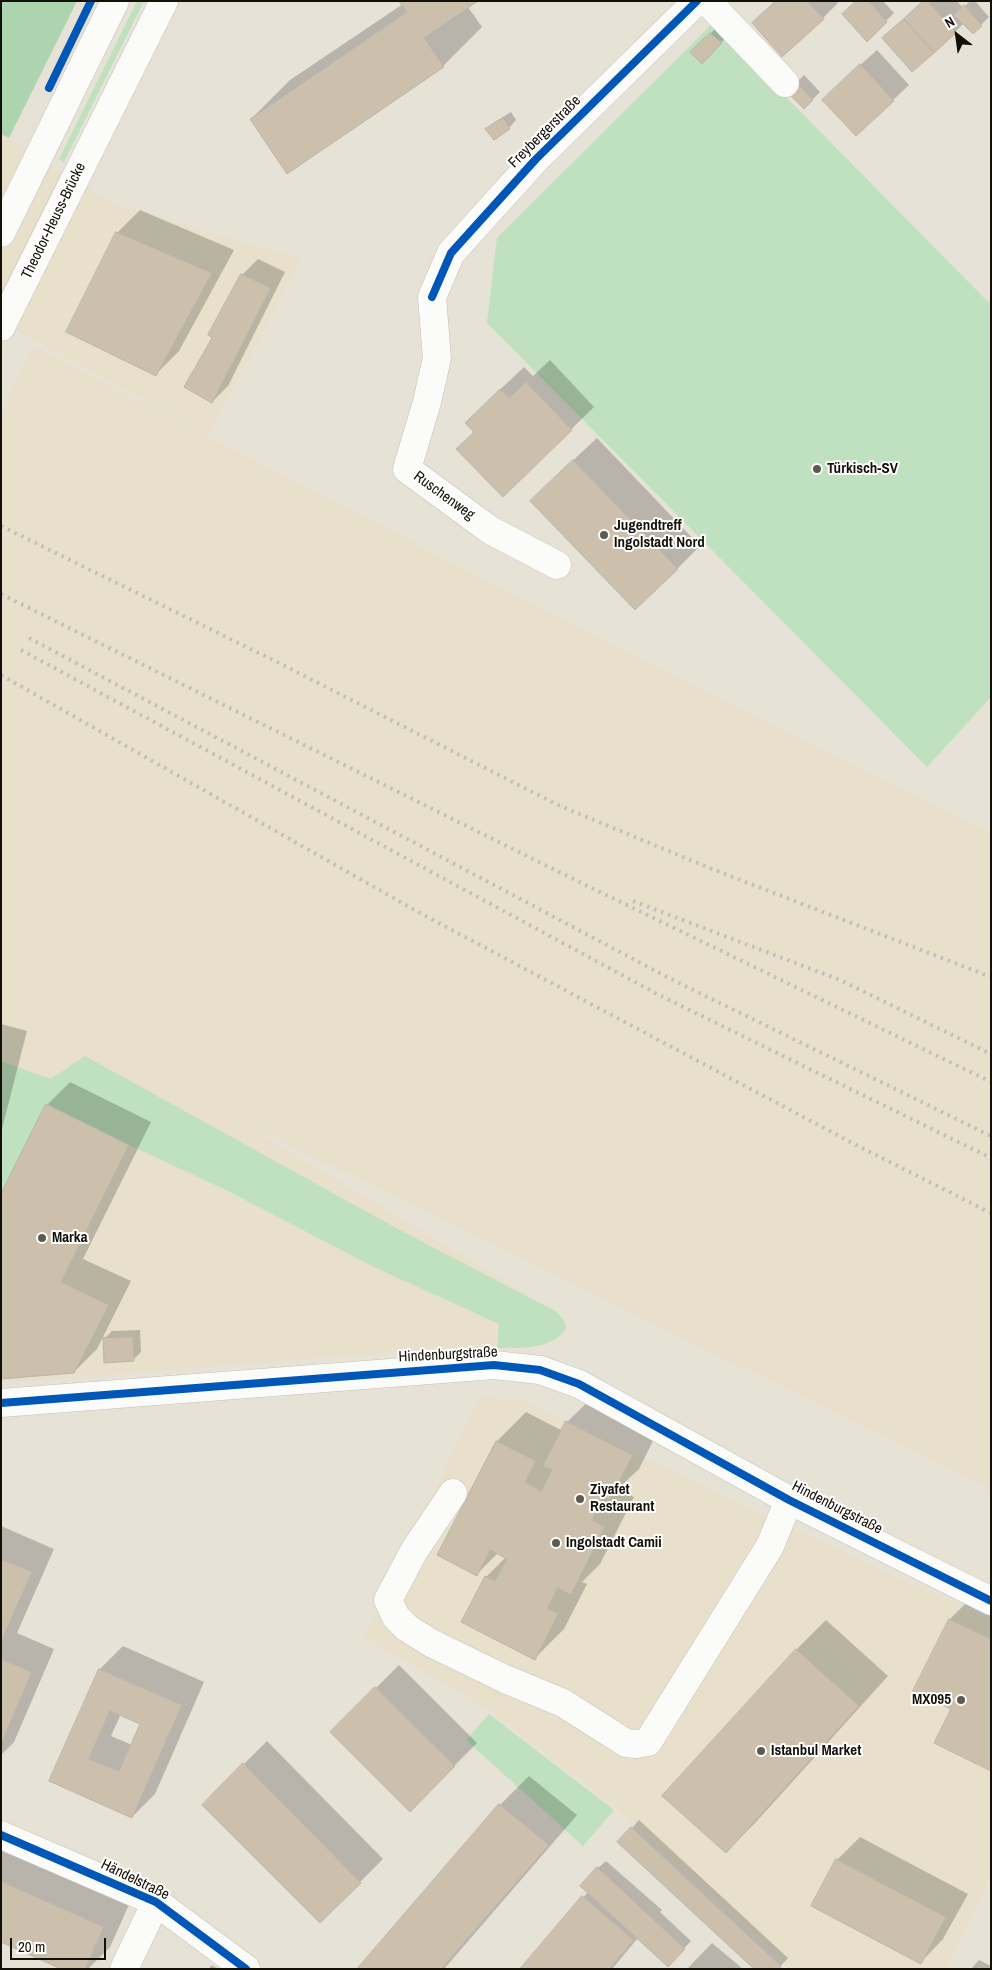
<!DOCTYPE html>
<html>
<head>
<meta charset="utf-8">
<style>
  body { margin:0 }
  #map { position:relative; width:992px; height:1970px; overflow:hidden; background:#e7e2d6; font-family:"Archivo Narrow",sans-serif }
  canvas { display:block }
  .frame { position:absolute; inset:0; border:2px solid #131008; pointer-events:none }
  .north { position:absolute; left:932px; top:10px; width:50px; height:50px; -webkit-text-stroke:4px #fff; paint-order:stroke; rotate:330deg; font-size:14px; font-weight:700; line-height:20px; text-align:center; color:#131008 }
  .north::after { content:''; display:block; margin:auto; width:18px; height:22px; background:#131008; clip-path:polygon(50% 0,100% 100%,50% 72%,0 100%) }
  .scale { position:absolute; left:10px; top:1938px; width:96px; height:22px; box-sizing:border-box; border:2px solid #131008; border-top:0; padding-left:6px; font-size:15px; line-height:18px; white-space:nowrap; color:#131008; -webkit-text-stroke:4px #fff; paint-order:stroke }
</style>
</head>
<body>
<div id="map">
<canvas width="992" height="1970"></canvas>
<div class="frame"></div>
<div class="north">N</div>
<div class="scale">20 m</div>
</div>
<script>
const ctx = document.querySelector('canvas').getContext('2d');
ctx.lineJoin = 'round';
function fillPath(path, color) { ctx.fillStyle = color; ctx.fill(path, 'evenodd'); }
function trace(path, color, width, dash) { ctx.strokeStyle = color; ctx.lineWidth = width; ctx.lineCap = dash ? 'butt' : 'round'; ctx.setLineDash(dash || []); ctx.stroke(path); }
function write(font, color, halo, rows, align = 'center') {
  ctx.font = font + ' "Archivo Narrow",sans-serif'; ctx.lineWidth = 4; ctx.setLineDash([]); ctx.textBaseline = 'middle'; ctx.strokeStyle = halo; ctx.fillStyle = color; for (const [text, x, y, turn = 0] of rows) {
    ctx.save(); ctx.translate(x, y); ctx.rotate((+turn || 0) * Math.PI / 180); ctx.textAlign = isNaN(turn) ? turn : align; if (halo) ctx.strokeText(text, 0, 0); ctx.fillText(text, 0, 0); ctx.restore();
  }
}
fillPath(new Path2D(`
  M 1,134 L 118,206 L 302,259 L 208,434 L 1,323 Z
  M 34,346 L 406,539 L 765,721 L 991,832 L 991,1489 L 230,1116 L 557,1312 L 564,1320 L 566,1328 L 561,1336 L 530,1348 L 447,1348 L 1,1383 L 1,412 Z
  M 479,1397 L 525,1401 L 780,1523 L 991,1620 L 991,1878 L 945,1969 L 796,1969 L 784,1961 L 619,1810 L 491,1711 L 364,1637 Z`), '#e8e0ca');
fillPath(new Path2D(`
  M 137,1 L 144,1 L 64,162 L 59,159 Z
  M 713,23 L 991,305 L 991,697 L 927,767 L 487,323 L 497,238 Z
  M 85,1056 L 398,1229 L 557,1312 L 564,1320 L 566,1328 C 553,1350 519,1348 497,1348 L 499,1324 L 374,1267 L 226,1190 L 129,1145 L 47,1104 L 1,1194 L 1,1061 L 51,1079 Z
  M 489,1714 L 614,1810 L 583,1846 L 466,1740 Z`), '#bfe1bf');
fillPath(new Path2D(`
  M 1,1 L 77,1 L 9,138 L 1,134 Z`), '#acd4af');
fillPath(new Path2D(`
  M 775,1 L 837,1 L 838,3 L 823,18 L 753,23 Z
  M 857,1 L 883,1 L 894,13 L 867,40 Z
  M 923,1 L 957,1 L 963,8 L 970,1 L 975,1 L 989,17 L 973,33 L 964,23 L 955,32 L 883,38 Z
  M 403,4 L 468,7 L 482,27 L 443,66 L 251,119 L 290,80 Z
  M 718,26 L 728,35 L 710,55 L 692,52 Z
  M 877,50 L 909,85 L 856,135 L 839,84 Z
  M 804,75 L 820,92 L 812,100 L 788,91 Z
  M 511,112 L 516,120 L 509,128 L 487,129 L 495,122 Z
  M 140,210 L 234,250 L 179,351 L 156,374 L 117,233 Z
  M 258,259 L 285,272 L 228,386 L 212,402 L 214,337 L 242,275 Z
  M 550,360 L 594,407 L 503,496 L 475,432 L 489,400 L 524,367 L 533,376 Z
  M 597,438 L 700,546 L 677,569 L 554,478 Z
  M 1,1024 L 27,1031 L 1,1133 Z
  M 70,1082 L 151,1122 L 83,1259 L 131,1281 L 97,1349 L 74,1372 L 1,1378 L 47,1105 Z
  M 140,1330 L 141,1352 L 133,1360 L 104,1339 L 112,1331 Z
  M 597,1393 L 661,1425 L 639,1469 L 623,1484 L 620,1490 L 634,1497 L 600,1564 L 582,1582 L 587,1584 L 564,1629 L 535,1658 L 486,1577 L 506,1557 L 498,1553 L 477,1574 L 439,1555 L 497,1441 L 526,1412 L 563,1431 L 567,1422 Z
  M 1,1526 L 54,1549 L 17,1633 L 54,1649 L 14,1742 L 1,1755 Z
  M 973,1596 L 991,1605 L 991,1770 L 952,1709 L 915,1690 L 950,1619 Z
  M 826,1620 L 888,1676 L 755,1823 L 726,1852 L 664,1796 L 797,1649 Z
  M 123,1646 L 204,1682 L 155,1794 L 132,1817 L 51,1781 L 100,1669 ZM 121,1714 L 141,1724 L 132,1745 L 111,1736 Z
  M 399,1665 L 477,1743 L 410,1810 L 332,1732 Z
  M 267,1741 L 383,1859 L 320,1922 L 203,1805 Z
  M 529,1776 L 577,1815 L 444,1969 L 359,1969 L 500,1805 Z
  M 639,1820 L 788,1958 L 778,1969 L 632,1828 Z
  M 860,1837 L 968,1894 L 943,1939 L 921,1962 L 837,1860 Z
  M 1,1839 L 132,1898 L 110,1947 L 88,1969 L 64,1969 L 1,1941 Z
  M 606,1861 L 662,1910 L 660,1912 L 691,1941 L 668,1965 L 638,1938 L 612,1969 L 521,1969 L 588,1892 L 598,1868 Z
  M 712,1943 L 743,1969 L 687,1969 Z
  M 979,1960 L 991,1966 L 991,1969 L 971,1969 Z
  M 212,1965 L 218,1969 L 208,1969 Z`), '#0003');
const building = new Path2D(`
  M 399,1 L 478,1 L 424,38 L 444,67 L 287,174 L 250,119 L 407,12 Z
  M 776,1 L 807,1 L 824,19 L 782,57 L 752,23 Z
  M 856,1 L 869,1 L 887,22 L 867,42 L 842,14 Z
  M 923,1 L 928,1 L 956,33 L 934,53 L 904,19 Z
  M 964,5 L 982,26 L 973,34 L 954,15 Z
  M 904,19 L 934,53 L 912,72 L 882,38 Z
  M 710,33 L 722,43 L 702,64 L 690,52 Z
  M 860,64 L 894,101 L 856,136 L 822,100 Z
  M 796,82 L 813,100 L 804,109 L 786,91 Z
  M 503,118 L 510,129 L 494,140 L 485,129 Z
  M 116,232 L 212,273 L 156,376 L 66,332 Z
  M 241,274 L 271,288 L 212,403 L 184,387 L 212,338 L 208,335 Z
  M 526,382 L 572,430 L 503,497 L 456,449 L 474,432 L 465,423 L 500,389 L 509,398 Z
  M 573,460 L 678,569 L 635,610 L 530,501 Z
  M 46,1104 L 129,1145 L 61,1282 L 109,1305 L 74,1373 L 1,1379 L 1,1194 Z
  M 133,1337 L 134,1361 L 104,1363 L 103,1338 Z
  M 566,1421 L 633,1455 L 610,1499 L 604,1497 L 592,1520 L 605,1527 L 571,1595 L 558,1588 L 547,1608 L 558,1614 L 535,1660 L 461,1622 L 485,1576 L 495,1581 L 507,1559 L 490,1550 L 477,1576 L 437,1555 L 496,1441 L 536,1461 L 525,1482 L 541,1491 L 552,1470 L 543,1466 Z
  M 1,1559 L 32,1572 L 1,1642 Z
  M 949,1619 L 991,1639 L 991,1771 L 934,1743 L 951,1709 L 913,1691 Z
  M 796,1649 L 859,1706 L 726,1853 L 662,1796 Z
  M 1,1659 L 32,1672 L 1,1744 Z
  M 99,1669 L 182,1705 L 132,1818 L 49,1781 ZM 110,1711 L 140,1724 L 119,1771 L 89,1759 Z
  M 375,1687 L 455,1766 L 410,1812 L 330,1732 Z
  M 243,1763 L 361,1883 L 320,1923 L 202,1805 Z
  M 499,1804 L 549,1845 L 441,1969 L 357,1969 Z
  M 631,1827 L 781,1966 L 779,1969 L 754,1969 L 617,1842 Z
  M 836,1859 L 946,1917 L 921,1964 L 811,1906 Z
  M 597,1867 L 685,1949 L 668,1967 L 580,1886 Z
  M 1,1881 L 104,1927 L 85,1969 L 61,1969 L 1,1942 Z
  M 582,1896 L 634,1940 L 609,1969 L 520,1969 Z`);
fillPath(building, '#ccbfab');
trace(building, '#bab5ad', 1);
const minor = new Path2D(`
  M 707,1 L 785,83
  M 557,565 L 490,530 L 407,469 L 427,402 L 437,358 L 432,297 L 451,253 L 536,159 L 697,1
  M 1,1403 L 494,1365 L 540,1370 L 579,1384 L 789,1500 L 991,1601
  M 453,1493 L 414,1551 L 388,1600 L 396,1617 L 407,1628 L 431,1643 L 505,1679 L 563,1703 L 626,1743 L 636,1744 L 648,1742 L 770,1546 L 789,1500
  M 1,1835 L 156,1902 L 246,1969
  M 124,1969 L 156,1902`);
const major = new Path2D(`
  M 1,233 L 115,1
  M 1,327 L 164,1`);
trace(minor, '#c4c0b7', 29);
trace(major, '#c4c0b7', 29);
trace(minor, '#fbfbf9', 28);
trace(major, '#fbfbf9', 28);
trace(new Path2D(`
  M 1,526 L 271,659 L 558,805 L 712,869 L 991,977
  M 1,594 L 561,873 L 991,1082
  M 29,638 L 669,978 L 991,1136
  M 21,650 L 659,995 L 991,1158
  M 1,675 L 420,913 L 856,1145 L 991,1213
  M 633,901 L 840,980 L 991,1054`), '#c2c0bc', 4, [2.5, 5]);
trace(new Path2D(`
  M 49,88 L 91,1
  M 432,297 L 451,253 L 536,159 L 697,1
  M 1,1403 L 494,1365 L 540,1370 L 579,1384 L 789,1500 L 991,1601
  M 1,1835 L 156,1902 L 246,1969`), '#0057b8', 8);
for (const [x, y, r, color] of [
  [817,469,5,"#5d5a50"],
  [604,535,5,"#5d5a50"],
  [42,1238,5,"#5d5a50"],
  [580,1499,5,"#5d5a50"],
  [556,1543,5,"#5d5a50"],
  [961,1700,5,"#5d5a50"],
  [761,1751,5,"#5d5a50"]
]) { const dot = new Path2D(); dot.arc(x, y, r, 0, 2 * Math.PI); ctx.fillStyle = color; ctx.fill(dot); trace(dot, '#fff', 2); }
write('15px', '#131008', '#fff', [
  ["Freybergerstraße",545,132,-45],
  ["Theodor-Heuss-Brücke",54,221,-64],
  ["Ruschenweg",444,496,36],
  ["Hindenburgstraße",448,1355,-3],
  ["Hindenburgstraße",837,1508,27],
  ["Händelstraße",135,1880,26]
]);
write('bold 15px', '#131008', '#fff', [
  ["Türkisch-SV",827,469],
  ["Jugendtreff",614,526],
  ["Ingolstadt Nord",614,543],
  ["Marka",52,1238],
  ["Ziyafet",590,1490],
  ["Restaurant",590,1507],
  ["Ingolstadt Camii",566,1543],
  ["MX095",951,1700,"right"],
  ["Istanbul Market",771,1751]
], 'left');
</script>
</body>
</html>
